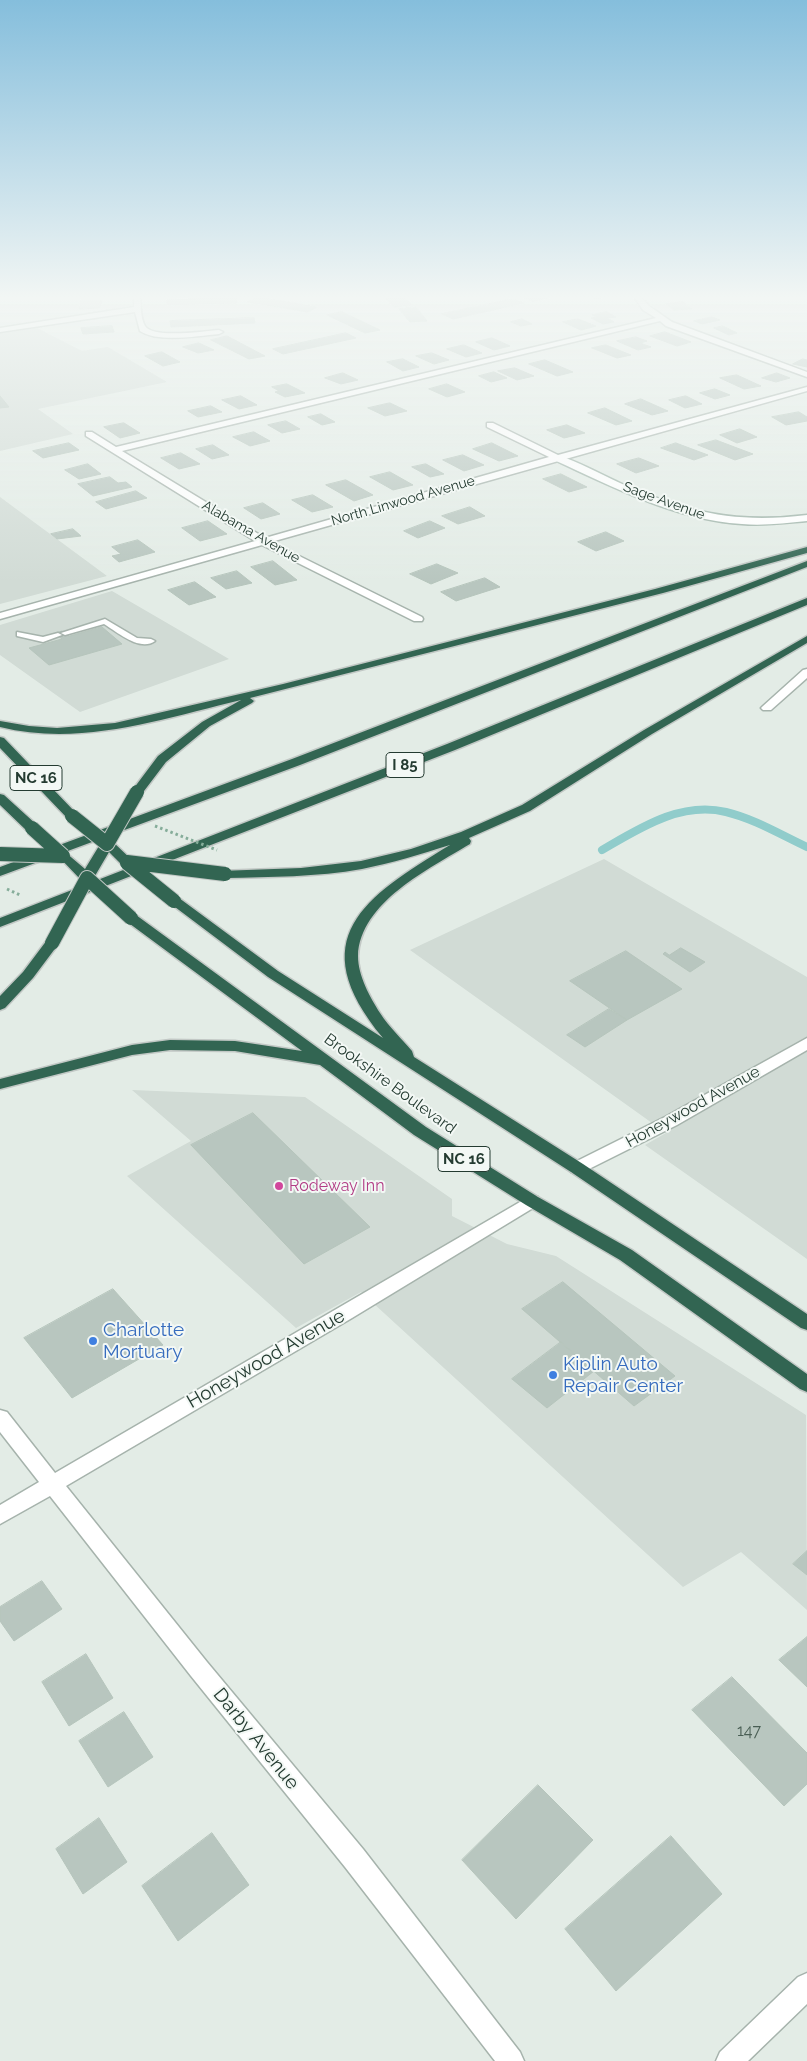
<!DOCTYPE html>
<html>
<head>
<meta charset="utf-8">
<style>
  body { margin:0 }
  canvas { display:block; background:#e3ece6 }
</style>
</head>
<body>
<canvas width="807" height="2061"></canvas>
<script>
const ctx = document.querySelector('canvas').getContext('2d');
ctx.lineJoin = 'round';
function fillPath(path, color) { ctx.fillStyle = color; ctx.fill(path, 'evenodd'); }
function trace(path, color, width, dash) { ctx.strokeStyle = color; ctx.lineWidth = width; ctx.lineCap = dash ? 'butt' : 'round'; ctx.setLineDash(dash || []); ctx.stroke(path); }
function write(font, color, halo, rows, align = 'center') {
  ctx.font = font + ' Raleway,sans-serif'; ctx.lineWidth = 4; ctx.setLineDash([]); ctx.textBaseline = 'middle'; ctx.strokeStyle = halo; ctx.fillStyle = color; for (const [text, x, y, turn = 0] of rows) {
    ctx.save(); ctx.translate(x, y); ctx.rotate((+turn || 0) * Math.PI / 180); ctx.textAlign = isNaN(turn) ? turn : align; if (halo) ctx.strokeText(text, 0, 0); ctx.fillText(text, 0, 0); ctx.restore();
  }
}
fillPath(new Path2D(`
  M 37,328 L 82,351 L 108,347 L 167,382 L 38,409 L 73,434 L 0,451 L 0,333 Z
  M 0,497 L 107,576 L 0,604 Z
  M 112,591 L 229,659 L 80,712 L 0,655 L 0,625 Z
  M 604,859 L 807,977 L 807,1259 L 645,1145 L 666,1133 L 410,950 Z
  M 132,1090 L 305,1097 L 452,1199 L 452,1216 L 507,1244 L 556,1256 L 806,1415 L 807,1610 L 741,1552 L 683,1587 L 361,1292 L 296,1328 L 127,1176 L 191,1141 Z`), '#d1dbd5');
trace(new Path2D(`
  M 602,850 C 640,828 681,801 726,812 C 755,819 781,835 807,847`), '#90cccb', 8);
const building = new Path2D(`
  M 382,295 L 402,295 L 412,305 L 394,307 Z
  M 531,295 L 563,295 L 533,301 L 521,297 Z
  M 585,295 L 616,295 L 596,299 Z
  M 258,297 L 317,307 L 308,312 L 248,302 Z
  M 236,298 L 237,303 L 167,305 L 167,300 Z
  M 512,299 L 524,303 L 453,319 L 442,314 Z
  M 81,300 L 102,300 L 100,308 L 80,309 Z
  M 683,302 L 692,309 L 674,310 L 666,304 Z
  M 416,307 L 427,321 L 410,322 L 399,309 Z
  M 342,312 L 380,330 L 365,333 L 327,315 Z
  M 607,312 L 616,317 L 607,318 L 614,322 L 603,324 L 591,318 L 596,317 L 592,315 Z
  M 712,317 L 720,320 L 702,324 L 694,321 Z
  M 254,318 L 255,323 L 171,327 L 170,321 Z
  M 522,319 L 532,324 L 521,326 L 511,322 Z
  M 578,319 L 596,326 L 581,330 L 563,322 Z
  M 112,326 L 114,332 L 83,334 L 81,328 Z
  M 723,326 L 737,333 L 729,335 L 714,328 Z
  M 665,332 L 691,342 L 677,346 L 650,336 Z
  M 346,333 L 356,338 L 283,354 L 273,349 Z
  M 227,336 L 265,356 L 249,359 L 211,340 Z
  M 636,337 L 647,341 L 640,343 L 651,347 L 638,350 L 617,341 Z
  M 492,338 L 510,346 L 494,350 L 476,342 Z
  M 199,343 L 214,350 L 198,353 L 183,347 Z
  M 464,345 L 482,353 L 466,357 L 447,349 Z
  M 606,345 L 631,355 L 617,358 L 592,348 Z
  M 162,352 L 180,362 L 163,366 L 145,356 Z
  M 432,353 L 449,360 L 434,364 L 416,356 Z
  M 403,359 L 419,367 L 403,371 L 387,362 Z
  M 803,359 L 807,360 L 807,367 L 793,364 Z
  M 545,360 L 573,372 L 557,376 L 529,364 Z
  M 515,368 L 534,376 L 517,380 L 498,371 Z
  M 494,372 L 507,378 L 491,382 L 479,376 Z
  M 343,373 L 358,380 L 341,384 L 325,378 Z
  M 777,373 L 790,378 L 776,382 L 762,378 Z
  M 737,375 L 761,386 L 744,389 L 720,378 Z
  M 287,384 L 305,393 L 285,397 L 275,392 L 279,391 L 272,387 Z
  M 447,384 L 465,392 L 447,397 L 429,389 Z
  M 715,389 L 730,395 L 715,399 L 700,393 Z
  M 0,396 L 9,407 L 0,408 Z
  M 241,396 L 257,405 L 239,409 L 222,400 Z
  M 686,396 L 702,404 L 685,408 L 669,400 Z
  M 641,399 L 668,411 L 652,415 L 625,404 Z
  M 390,403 L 407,411 L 385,416 L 368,408 Z
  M 211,406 L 222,412 L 198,417 L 188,411 Z
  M 605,408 L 632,421 L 616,425 L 588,413 Z
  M 799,412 L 807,417 L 807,421 L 786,425 L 772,417 Z
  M 321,414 L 335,422 L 322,425 L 308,417 Z
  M 286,421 L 300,429 L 282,433 L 268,425 Z
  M 124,423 L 140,433 L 120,438 L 104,427 Z
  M 567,425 L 585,433 L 564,438 L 547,430 Z
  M 740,429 L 757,437 L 737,443 L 720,435 Z
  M 254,432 L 270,441 L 250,446 L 233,437 Z
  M 716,440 L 753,454 L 735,460 L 698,445 Z
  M 69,443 L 79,450 L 43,458 L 33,451 Z
  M 492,443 L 518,456 L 499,461 L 473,449 Z
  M 676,443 L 708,455 L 694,460 L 661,448 Z
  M 213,445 L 229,455 L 212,459 L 196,449 Z
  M 181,453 L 200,464 L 179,469 L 161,458 Z
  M 463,455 L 484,465 L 464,471 L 443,460 Z
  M 639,458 L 659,466 L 636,473 L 617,464 Z
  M 88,464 L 101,474 L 79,479 L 65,470 Z
  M 426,464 L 444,474 L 430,477 L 412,467 Z
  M 390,472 L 413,485 L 393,490 L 370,477 Z
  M 561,474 L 587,487 L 569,492 L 543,479 Z
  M 110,477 L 118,483 L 126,482 L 132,487 L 93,496 L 78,484 Z
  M 346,480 L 373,495 L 354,501 L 326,485 Z
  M 136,491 L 147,498 L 106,509 L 96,502 Z
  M 313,495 L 333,507 L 312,512 L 292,500 Z
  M 263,503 L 280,514 L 261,519 L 244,508 Z
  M 470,507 L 485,516 L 458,524 L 442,516 Z
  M 208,521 L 227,534 L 200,541 L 182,528 Z
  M 430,521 L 445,528 L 418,538 L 404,531 Z
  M 73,529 L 81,536 L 57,539 L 51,534 Z
  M 606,532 L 624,541 L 596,551 L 578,542 Z
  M 138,540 L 155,552 L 119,562 L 112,556 L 121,554 L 112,547 Z
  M 273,561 L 297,580 L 275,585 L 251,567 Z
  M 437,564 L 458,573 L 431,584 L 410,574 Z
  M 237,571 L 252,583 L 226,589 L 211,578 Z
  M 485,578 L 500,587 L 456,601 L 441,592 Z
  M 195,582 L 216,597 L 189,605 L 168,590 Z
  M 102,627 L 122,644 L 49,665 L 29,648 L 62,639 L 55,633 L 62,631 L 69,636 Z
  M 681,948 L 705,962 L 690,972 L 663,954 L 665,952 L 669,955 Z
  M 626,951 L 682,989 L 627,1020 L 570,981 Z
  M 609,1009 L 627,1020 L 585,1047 L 567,1035 Z
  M 253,1113 L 370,1227 L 304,1264 L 191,1145 Z
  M 563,1282 L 675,1376 L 634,1406 L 522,1309 Z
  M 113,1289 L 163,1345 L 72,1398 L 24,1338 Z
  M 561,1342 L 594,1371 L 547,1408 L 512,1379 Z
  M 807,1551 L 807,1575 L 793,1564 Z
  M 42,1581 L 62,1609 L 14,1641 L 0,1621 L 0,1607 Z
  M 807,1637 L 807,1687 L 779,1660 Z
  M 86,1654 L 113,1698 L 69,1726 L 42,1682 Z
  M 732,1677 L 807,1753 L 807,1784 L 784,1806 L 692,1710 Z
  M 124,1712 L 153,1757 L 108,1787 L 79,1741 Z
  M 538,1785 L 593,1840 L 516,1919 L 462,1860 Z
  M 99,1818 L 127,1862 L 83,1894 L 56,1849 Z
  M 212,1833 L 249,1885 L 178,1941 L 142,1886 Z
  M 671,1836 L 722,1894 L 616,1991 L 565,1929 Z`);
fillPath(building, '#b8c6bf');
trace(building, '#b6c5bc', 1);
const lane = new Path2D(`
  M 105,619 L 137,638 L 151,639 L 155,641 C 140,652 117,632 104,624 L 65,635 L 61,633 Z
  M 17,632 L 43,637 L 58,633 L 62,635 L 43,642 L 17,636 Z`);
const street = new Path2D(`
  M 134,295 L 140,295 C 141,304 140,318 145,326 C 153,339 205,331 219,330 L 223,332 L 219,334 C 198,336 158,343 140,331 L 135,312 L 0,332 L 0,328 L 134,307 Z
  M 633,295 L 639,295 L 649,306 L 672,322 L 807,372 L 807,377 L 666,326 L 660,321 L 122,451 L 265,538 L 549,457 L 487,427 L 487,423 L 493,423 L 558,455 L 807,387 L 807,391 L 271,542 L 422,617 L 423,619 L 422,621 L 414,621 L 262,545 L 0,619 L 0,613 L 255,541 L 86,436 L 86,432 L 92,432 L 116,447 L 656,318 L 643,310 Z
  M 807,669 L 807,678 L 771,710 L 763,710 L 761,708 L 763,706 L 803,670 Z
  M 807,1038 L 807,1050 L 677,1125 L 583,1172 L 577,1174 L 571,1172 L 569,1168 L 571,1164 L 665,1117 Z
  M 532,1195 L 538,1197 L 540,1201 L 538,1205 L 352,1318 L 66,1486 L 207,1662 L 363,1849 L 520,2052 L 524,2061 L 495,2061 L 345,1867 L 191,1676 L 50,1496 L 0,1524 L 0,1505 L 39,1482 L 0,1432 L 0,1410 L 7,1412 L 55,1473 Z
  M 807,1973 L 807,2004 L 748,2061 L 716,2061 L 720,2052 L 798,1977 Z`);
const secondary = new Path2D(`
  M 557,455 C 579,462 600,474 620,483 C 687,512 734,524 807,515 L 807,521 C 785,523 764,526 742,524 C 676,520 613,487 554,460 L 554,456 Z`);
const highway = new Path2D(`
  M 807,547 L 807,553 L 663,593 L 250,698 L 254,701 L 252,703 L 210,726 L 166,762 L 141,795 L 137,796 L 131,792 L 158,756 L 202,722 L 241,700 C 162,719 81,747 0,727 L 0,721 L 29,726 L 57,728 L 115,723 L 283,684 L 655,589 Z
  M 807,561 L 807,567 L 300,765 L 65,852 L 85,869 L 102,841 L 112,841 L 134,862 L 132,865 L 122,865 L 109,852 L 92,881 L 82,881 L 57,855 L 0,876 L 0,867 L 292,759 Z
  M 807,598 L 807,605 L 455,750 L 0,927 L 0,918 L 447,744 Z
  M 807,636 L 807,643 L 652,734 L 530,811 L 469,838 L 471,841 L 470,844 C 429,869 360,902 358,956 C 358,976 370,997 380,1013 C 389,1027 402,1039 412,1051 L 414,1057 L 583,1164 L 807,1314 L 807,1330 L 801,1328 L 571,1172 L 268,977 L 167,901 L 174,897 L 179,898 L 278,971 L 383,1038 C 301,939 364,897 450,845 C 421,854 392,863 362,869 C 317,877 270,877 225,878 L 218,874 L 220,871 L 301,868 L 361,861 L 411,849 L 461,832 L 522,805 L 644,730 Z
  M 0,737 L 4,738 L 76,813 L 78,816 L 76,819 L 68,819 L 0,748 Z
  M 0,794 L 4,795 L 37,825 L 38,828 L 37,831 L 27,831 L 0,805 Z
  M 131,914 L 136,915 L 426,1127 L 538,1197 L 632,1250 L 807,1374 L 807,1392 L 800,1389 L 620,1260 L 526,1205 L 414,1135 L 320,1065 L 235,1051 L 170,1050 L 132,1055 L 0,1089 L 0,1079 L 132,1045 L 170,1040 L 235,1041 L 302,1051 L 126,921 L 124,918 L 126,915 Z
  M 52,939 L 57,940 L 59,943 L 57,946 L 33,978 L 5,1008 L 0,1010 L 0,996 L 23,972 L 47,940 Z`);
trace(lane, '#a6b3ac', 3);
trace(street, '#a6b3ac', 3);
trace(secondary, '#a2b6ac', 3);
trace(highway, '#c2c8c5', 3);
trace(new Path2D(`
  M 7,889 L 20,895`), '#86ad9a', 3, [2.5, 3]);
fillPath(lane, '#fff');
fillPath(street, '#fff');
fillPath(secondary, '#fff');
fillPath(highway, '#326552');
const highwayBridge = new Path2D(`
  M 72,816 L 107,844 L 137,792
  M 32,828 L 63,856
  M 0,854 L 63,856
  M 127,862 L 225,874
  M 127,863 L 174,901
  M 52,943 L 87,878 L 131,918`);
trace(highwayBridge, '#c2c8c5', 16, []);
trace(new Path2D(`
  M 155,826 L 217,850`), '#86ad9a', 3, [2.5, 3]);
trace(highwayBridge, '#326552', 14);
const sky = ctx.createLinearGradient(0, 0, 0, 583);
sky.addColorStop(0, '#85bedc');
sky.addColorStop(0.51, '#f2f6f4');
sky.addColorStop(1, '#f2f6f400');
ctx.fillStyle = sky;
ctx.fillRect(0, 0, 807, 583);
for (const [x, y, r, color] of [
  [279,1186,5,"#d1479c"],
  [93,1341,5,"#3f7fe0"],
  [553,1375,5,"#3f7fe0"]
]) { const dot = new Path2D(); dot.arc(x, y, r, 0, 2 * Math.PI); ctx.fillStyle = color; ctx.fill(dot); trace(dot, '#f3f8f5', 2); }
write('14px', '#243b31', '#f3f8f5', [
  ["North Linwood Avenue",403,501,-16],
  ["Sage Avenue",664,501,20],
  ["Alabama Avenue",251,532,30]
]);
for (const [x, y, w] of [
  [405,765,38],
  [36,778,52],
  [464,1159,52]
]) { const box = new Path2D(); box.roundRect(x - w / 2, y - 12.5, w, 25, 4); ctx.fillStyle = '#f3f8f5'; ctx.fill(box); trace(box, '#243b31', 1); }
write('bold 15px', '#243b31', null, [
  ["I 85",405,765],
  ["NC 16",36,778],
  ["NC 16",464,1159]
]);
write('16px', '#243b31', '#f3f8f5', [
  ["Brookshire Boulevard",390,1084,36],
  ["Honeywood Avenue",693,1107,-29]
]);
write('16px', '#b23c85', '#f3f8f5', [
  ["Rodeway Inn",289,1186]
], 'left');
write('16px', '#495e54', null, [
  ["147",749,1731]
]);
write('19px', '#366cbe', '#f3f8f5', [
  ["Charlotte",103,1330],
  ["Mortuary",103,1352],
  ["Kiplin Auto",563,1364],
  ["Repair Center",563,1386]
], 'left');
write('19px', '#243b31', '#f3f8f5', [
  ["Honeywood Avenue",266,1359,-30],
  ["Darby Avenue",256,1739,51]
]);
</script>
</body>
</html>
